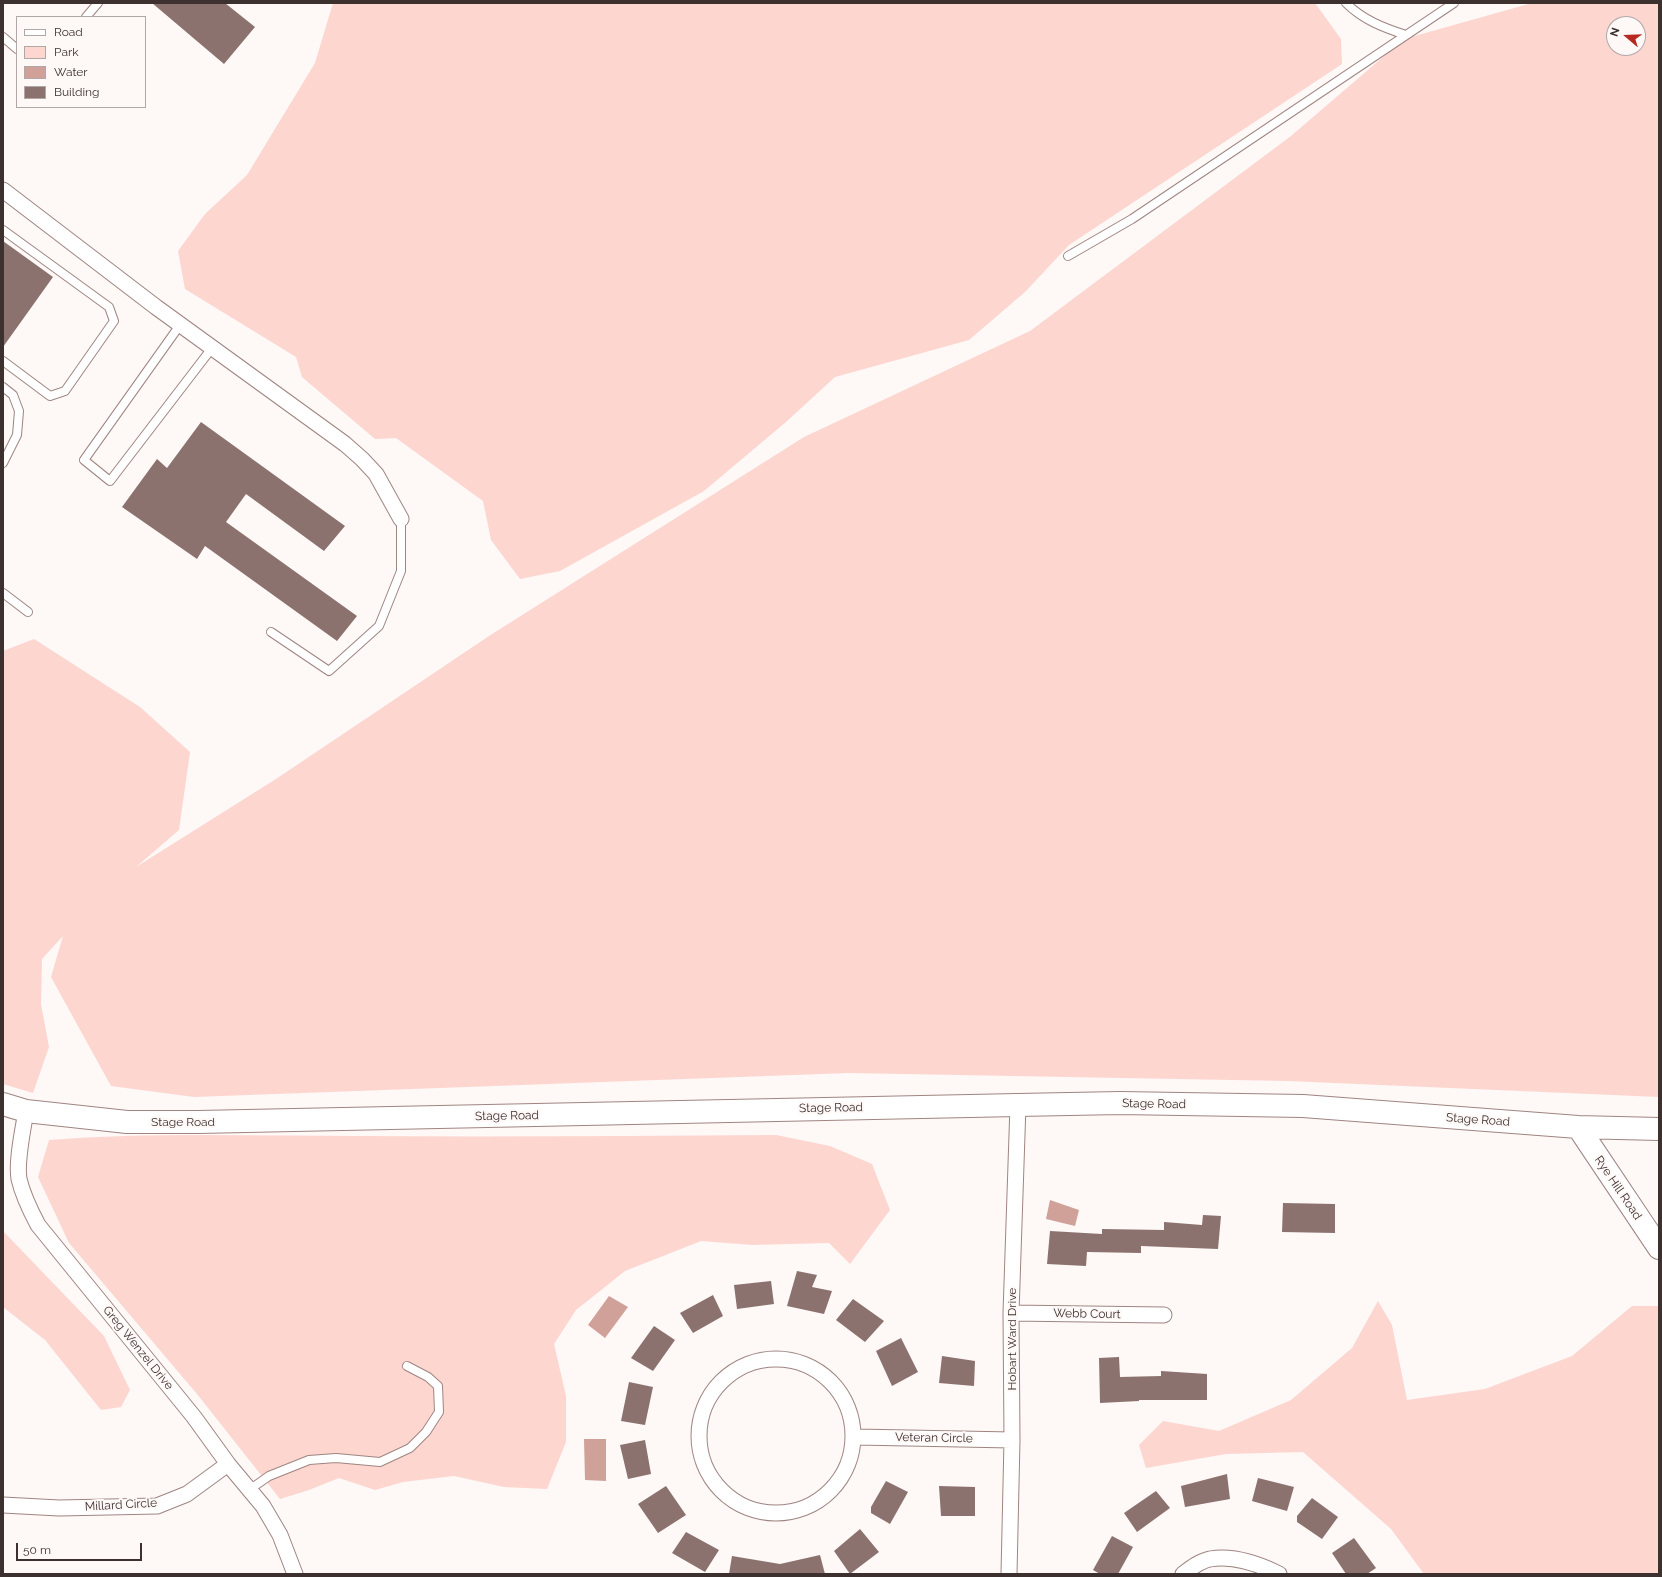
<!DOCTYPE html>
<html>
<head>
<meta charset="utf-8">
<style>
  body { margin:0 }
  #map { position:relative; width:1662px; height:1577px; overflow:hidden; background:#fef8f7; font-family:Raleway,sans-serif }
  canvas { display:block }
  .frame { position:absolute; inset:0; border:4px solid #3c312f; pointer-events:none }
  .legend { position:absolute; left:16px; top:16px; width:130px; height:92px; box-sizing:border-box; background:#fef8f7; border:1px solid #b0a8a7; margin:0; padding:5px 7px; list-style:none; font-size:12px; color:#3c312f }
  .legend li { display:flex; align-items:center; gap:8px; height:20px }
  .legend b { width:20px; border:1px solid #b0a8a7 }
  .north { position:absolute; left:1606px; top:16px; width:40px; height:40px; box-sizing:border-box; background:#fef8f7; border:1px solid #b0a8a7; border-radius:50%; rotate:289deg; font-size:11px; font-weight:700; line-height:16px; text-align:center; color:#3c312f }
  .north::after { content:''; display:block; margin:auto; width:14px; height:18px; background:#b72821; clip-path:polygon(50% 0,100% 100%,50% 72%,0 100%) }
  .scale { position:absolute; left:16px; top:1543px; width:126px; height:18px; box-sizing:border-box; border:2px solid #3c312f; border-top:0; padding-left:5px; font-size:12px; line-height:14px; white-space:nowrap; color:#3c312f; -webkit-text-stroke:3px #fef8f7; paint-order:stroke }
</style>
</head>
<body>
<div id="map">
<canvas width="1662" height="1577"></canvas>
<div class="frame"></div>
<ul class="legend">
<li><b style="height:5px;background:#fff"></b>Road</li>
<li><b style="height:11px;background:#fdd6d0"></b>Park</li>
<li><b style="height:11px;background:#d0a199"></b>Water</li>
<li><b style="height:11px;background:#8b726e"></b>Building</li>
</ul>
<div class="north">N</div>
<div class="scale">50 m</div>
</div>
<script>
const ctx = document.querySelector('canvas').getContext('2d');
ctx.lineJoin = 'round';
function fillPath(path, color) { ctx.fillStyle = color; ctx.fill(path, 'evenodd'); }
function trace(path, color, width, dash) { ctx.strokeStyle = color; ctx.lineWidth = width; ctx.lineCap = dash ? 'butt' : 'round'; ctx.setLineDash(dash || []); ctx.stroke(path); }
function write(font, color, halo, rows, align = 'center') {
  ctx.font = font + ' Raleway,sans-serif'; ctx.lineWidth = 4; ctx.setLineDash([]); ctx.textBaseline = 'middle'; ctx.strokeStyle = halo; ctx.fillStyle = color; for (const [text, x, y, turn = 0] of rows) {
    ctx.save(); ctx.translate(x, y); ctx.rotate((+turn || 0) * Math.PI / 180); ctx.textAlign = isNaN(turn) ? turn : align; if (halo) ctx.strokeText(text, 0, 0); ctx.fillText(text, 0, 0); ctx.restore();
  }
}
fillPath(new Path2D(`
  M 333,3 L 1315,3 L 1341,39 L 1342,64 L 1069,245 L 1025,292 L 969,340 L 835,377 L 786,422 L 704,491 L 560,571 L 520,579 L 491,540 L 483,501 L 396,438 L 375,439 L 302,377 L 296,357 L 185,289 L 178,251 L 205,214 L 247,175 L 315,63 Z
  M 1532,3 L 1659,3 L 1659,1097 L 1288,1081 L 848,1073 L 194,1097 L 111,1086 L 51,977 L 63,936 L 42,959 L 41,1004 L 49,1047 L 33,1093 L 3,1084 L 3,651 L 34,639 L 140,707 L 190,752 L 179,830 L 136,867 L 276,779 L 489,636 L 804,437 L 1030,331 L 1291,136 L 1404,39 ZM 1614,24 L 1638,24 L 1638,48 L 1614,48 Z
  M 776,1135 L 830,1146 L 872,1164 L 890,1210 L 850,1264 L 829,1243 L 752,1245 L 701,1241 L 625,1271 L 576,1310 L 554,1344 L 566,1396 L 566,1442 L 547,1489 L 504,1487 L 454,1476 L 403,1482 L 375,1490 L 339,1478 L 309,1490 L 280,1499 L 197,1394 L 69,1243 L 38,1177 L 49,1140 C 150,1132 253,1136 356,1136 C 496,1137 636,1136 776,1135 Z
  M 3,1231 L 104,1336 L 130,1390 L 121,1407 L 101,1410 L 45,1340 L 3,1307 Z
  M 1378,1301 L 1392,1325 L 1407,1400 L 1485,1389 L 1572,1356 L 1632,1306 L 1659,1306 L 1659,1574 L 1424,1574 L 1391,1529 L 1303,1452 L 1226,1454 L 1146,1468 L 1139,1445 L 1163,1421 L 1219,1431 L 1291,1400 L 1352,1348 Z`), '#fdd6d0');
fillPath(new Path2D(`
  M 1050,1200 L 1079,1210 L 1075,1226 L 1046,1219 Z
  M 609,1296 L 628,1307 L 605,1338 L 588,1325 Z
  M 584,1439 L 606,1439 L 606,1481 L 585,1480 Z`), '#d0a199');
fillPath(new Path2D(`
  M 152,3 L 225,3 L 255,27 L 224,64 Z
  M 3,241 L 53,277 L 3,347 Z
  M 201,422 L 345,526 L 324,551 L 246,494 L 226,522 L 357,616 L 337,641 L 205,546 L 197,559 L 122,507 L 157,459 L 167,468 Z
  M 1283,1203 L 1335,1204 L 1335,1233 L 1282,1232 Z
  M 1203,1215 L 1221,1216 L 1218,1249 L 1141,1246 L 1141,1253 L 1087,1252 L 1086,1266 L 1047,1264 L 1050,1231 L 1102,1234 L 1102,1229 L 1164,1230 L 1164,1222 L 1202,1225 Z
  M 797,1271 L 817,1275 L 812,1287 L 832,1291 L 824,1314 L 787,1306 Z
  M 771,1281 L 774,1304 L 737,1309 L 734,1285 Z
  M 713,1295 L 723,1316 L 693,1333 L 680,1313 Z
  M 853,1299 L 884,1321 L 865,1342 L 836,1320 Z
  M 654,1326 L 675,1340 L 653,1371 L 631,1358 Z
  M 901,1338 L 918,1372 L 892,1386 L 876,1351 Z
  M 942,1356 L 975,1361 L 974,1386 L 939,1383 Z
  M 1119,1357 L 1120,1377 L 1161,1376 L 1161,1371 L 1207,1374 L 1207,1400 L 1139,1400 L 1139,1401 L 1100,1403 L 1099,1358 Z
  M 629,1382 L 653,1387 L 645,1425 L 621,1421 Z
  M 645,1440 L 651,1474 L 628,1479 L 620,1445 Z
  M 1227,1474 L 1230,1499 L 1185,1507 L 1181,1486 Z
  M 1258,1478 L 1294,1487 L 1287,1511 L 1252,1501 Z
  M 886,1481 L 908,1492 L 890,1524 L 871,1513 L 871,1507 Z
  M 666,1486 L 686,1515 L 658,1533 L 638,1504 Z
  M 939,1486 L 975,1487 L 975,1516 L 941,1516 Z
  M 1156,1491 L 1170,1508 L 1137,1532 L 1124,1513 Z
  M 1312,1498 L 1338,1517 L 1322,1539 L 1297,1522 L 1297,1516 Z
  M 860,1529 L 879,1552 L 850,1574 L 834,1551 Z
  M 686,1532 L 719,1550 L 705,1572 L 672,1553 Z
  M 1112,1536 L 1133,1547 L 1118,1574 L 1100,1574 L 1093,1570 Z
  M 1354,1538 L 1376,1568 L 1367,1574 L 1346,1574 L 1332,1553 Z
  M 820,1555 L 825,1574 L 729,1574 L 732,1556 L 780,1564 Z`), '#8b726e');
const lane = new Path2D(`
  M 1346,3 C 1363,20 1384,28 1406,35
  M 86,17 L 98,3
  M 3,37 L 17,49
  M 3,230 L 109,307 L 114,321 L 65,391 L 50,396 L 3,361
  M 1068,256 L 1132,219 L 1454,3
  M 180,325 L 84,460 L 110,481 L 212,348
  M 3,387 L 13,395 L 19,411 L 17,435 L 3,463
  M 3,593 L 28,612
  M 271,632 L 329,671 L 379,626 L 401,571 L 401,519
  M 249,1490 L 269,1476 L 309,1460 L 336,1458 L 380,1462 L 410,1448 L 426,1432 L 439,1412 L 438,1386 L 428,1377 L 407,1366`);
const street = new Path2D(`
  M 3,190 L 156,307 L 345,444 L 362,459 L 376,474 L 401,519
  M 26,1111 C 23,1130 16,1161 19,1179 C 23,1196 30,1210 38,1225 L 194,1417 L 228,1464 L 263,1506 L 280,1535 L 295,1574
  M 1011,1313 L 1164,1315
  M699 1436a77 77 0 1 1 154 0a77 77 0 1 1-154 0Z
  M 856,1437 L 1012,1440
  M 3,1505 L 59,1508 L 157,1506 L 187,1494 L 228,1464
  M 1009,1574 L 1012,1440 L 1011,1313 L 1018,1105
  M 1183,1574 C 1191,1568 1200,1561 1210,1559 C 1233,1555 1259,1564 1279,1574`);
const secondary = new Path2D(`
  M 3,1104 L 26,1111 L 127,1122 L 198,1122 L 1018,1105 L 1120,1103 L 1303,1106 L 1578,1127 L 1659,1129
  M 1578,1127 L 1659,1248`);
trace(lane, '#9f8581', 10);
trace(street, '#9f8581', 17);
trace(secondary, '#9f8581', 24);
trace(lane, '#fff', 8);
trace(street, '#fff', 15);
trace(secondary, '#fff', 22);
write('12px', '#3c312f', '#fef8f7', [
  ["Stage Road",1154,1104,1],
  ["Stage Road",831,1108,-1],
  ["Stage Road",507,1116,-1],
  ["Stage Road",1478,1120,4],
  ["Stage Road",183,1122],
  ["Rye Hill Road",1618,1188,56],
  ["Webb Court",1087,1314,1],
  ["Hobart Ward Drive",1012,1339,-90],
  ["Greg Wenzel Drive",138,1348,51],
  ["Veteran Circle",934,1438,1],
  ["Millard Circle",121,1505,-3]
]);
</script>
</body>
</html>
